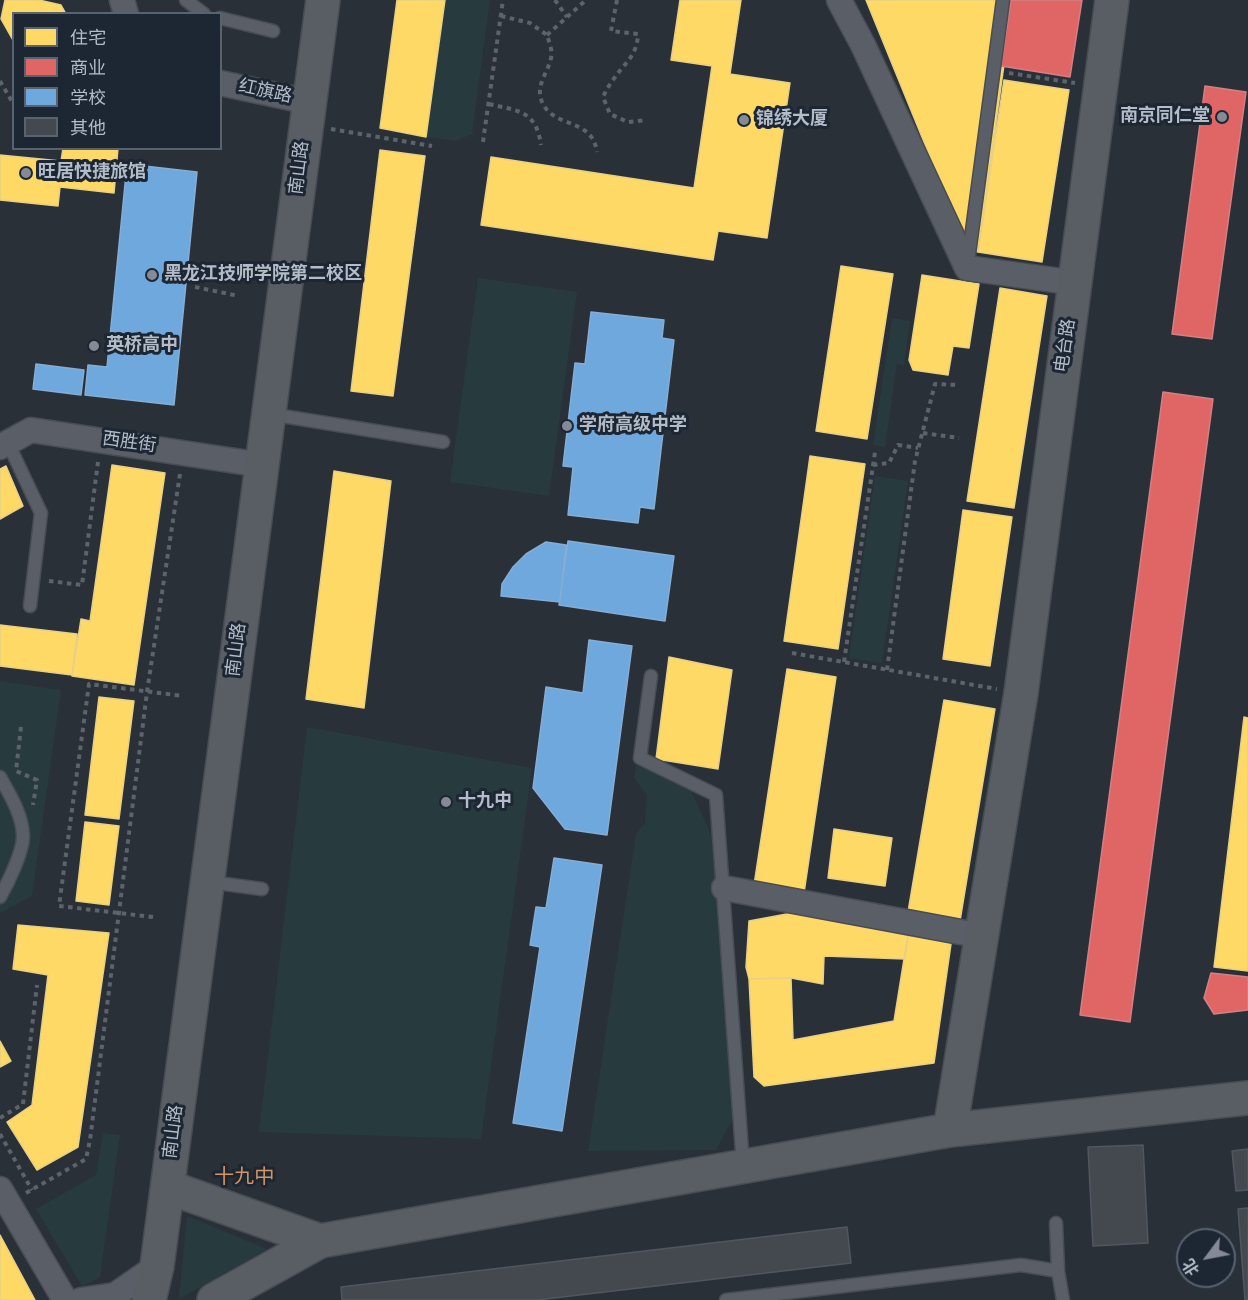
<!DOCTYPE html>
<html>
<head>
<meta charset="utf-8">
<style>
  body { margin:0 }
  #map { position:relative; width:1248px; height:1300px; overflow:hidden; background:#2a3038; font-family:Overpass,"Noto Sans SC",sans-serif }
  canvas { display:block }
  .legend { position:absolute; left:12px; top:12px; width:210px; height:138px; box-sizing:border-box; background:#1d2633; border:2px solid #59626f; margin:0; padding:8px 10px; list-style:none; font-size:18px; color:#b4bcc9 }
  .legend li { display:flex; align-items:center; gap:12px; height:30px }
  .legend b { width:30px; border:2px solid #59626f }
  .north { position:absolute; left:1176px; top:1228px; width:60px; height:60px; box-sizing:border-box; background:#1d2633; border:2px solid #59626f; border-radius:50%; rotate:238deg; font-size:16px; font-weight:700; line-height:24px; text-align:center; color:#b4bcc9 }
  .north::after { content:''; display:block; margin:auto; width:21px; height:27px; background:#848b96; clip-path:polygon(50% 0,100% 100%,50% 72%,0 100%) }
</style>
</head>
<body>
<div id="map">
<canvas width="1248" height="1300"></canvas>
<ul class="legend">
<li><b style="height:16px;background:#ffd966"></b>住宅</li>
<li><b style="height:16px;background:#e06666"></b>商业</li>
<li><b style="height:16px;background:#6fa8dc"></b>学校</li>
<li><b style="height:16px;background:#444950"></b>其他</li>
</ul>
<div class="north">北</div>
</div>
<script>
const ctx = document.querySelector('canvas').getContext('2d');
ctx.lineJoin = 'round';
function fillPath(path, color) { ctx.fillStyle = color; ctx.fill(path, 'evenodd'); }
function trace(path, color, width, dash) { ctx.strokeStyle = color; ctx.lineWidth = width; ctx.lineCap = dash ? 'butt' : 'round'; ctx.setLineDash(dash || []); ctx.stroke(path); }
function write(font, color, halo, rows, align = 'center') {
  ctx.font = font + ' Overpass,"Noto Sans SC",sans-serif'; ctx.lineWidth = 6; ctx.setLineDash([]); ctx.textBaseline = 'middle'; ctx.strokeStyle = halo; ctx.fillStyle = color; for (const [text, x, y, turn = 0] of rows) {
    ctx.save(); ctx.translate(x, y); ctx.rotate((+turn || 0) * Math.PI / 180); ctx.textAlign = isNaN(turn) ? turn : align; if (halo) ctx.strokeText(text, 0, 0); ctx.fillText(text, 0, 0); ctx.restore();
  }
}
fillPath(new Path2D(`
  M 445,0 L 490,0 L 472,134 L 456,141 L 426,137 Z
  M 478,278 L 577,292 L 549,496 L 450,482 Z
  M 892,318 L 910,321 L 904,366 L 897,363 L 885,447 L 873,445 Z
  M 875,476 L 908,481 L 882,663 L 849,658 Z
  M 0,681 L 61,690 L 32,896 L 0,913 Z
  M 307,727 L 532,768 L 481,1139 L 259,1132 Z
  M 636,765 L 689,787 L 712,836 L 735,1115 L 716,1150 L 588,1151 L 636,834 L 645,823 L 647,795 L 634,778 Z
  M 103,1133 L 120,1135 L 100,1277 L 82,1286 L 36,1209 L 96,1175 Z
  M 187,1216 L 267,1249 L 179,1299 Z`), '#273a3e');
const homes = new Path2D(`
  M 5,0 L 39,0 L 61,5 L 66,14 L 14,14 L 14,42 L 1,19 Z
  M 397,0 L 445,0 L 426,137 L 380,128 Z
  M 680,0 L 741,0 L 730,74 L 790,83 L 767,238 L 718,231 L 713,260 L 481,225 L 491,157 L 694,188 L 712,66 L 671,60 Z
  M 866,0 L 1013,0 L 978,252 L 968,250 Z
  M 1004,80 L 1069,90 L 1042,262 L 978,252 Z
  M 63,148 L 118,148 L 114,193 L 60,187 L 58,206 L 0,200 L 0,155 L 61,161 Z
  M 380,150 L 425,156 L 393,396 L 351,391 Z
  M 841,266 L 893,274 L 867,439 L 816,431 Z
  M 922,275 L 979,284 L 969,348 L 953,346 L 948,375 L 913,370 L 909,360 Z
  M 1000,288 L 1047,296 L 1014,508 L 967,501 Z
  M 810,456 L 865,464 L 838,649 L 784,641 Z
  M 112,465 L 165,473 L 134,685 L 72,676 L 81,619 L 90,621 Z
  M 6,466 L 23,506 L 0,519 L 0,469 Z
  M 334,471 L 391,481 L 364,708 L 306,699 Z
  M 963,510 L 1012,517 L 990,666 L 943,659 Z
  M 0,625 L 77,634 L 72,675 L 0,666 Z
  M 669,657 L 732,670 L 718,769 L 656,759 Z
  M 787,669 L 836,677 L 804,893 L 754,885 Z
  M 99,697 L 134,701 L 119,819 L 85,815 Z
  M 944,700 L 995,709 L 960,921 L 908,912 Z
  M 1244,717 L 1248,718 L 1248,971 L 1214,967 Z
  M 85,822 L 119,826 L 109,905 L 76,901 Z
  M 834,829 L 892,838 L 885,886 L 828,878 Z
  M 792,913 L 909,928 L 905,959 L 824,956 L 823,984 L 791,978 L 749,979 L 746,967 L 749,921 Z
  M 18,925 L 109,933 L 78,1147 L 37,1170 L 7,1122 L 32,1105 L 48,975 L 13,969 Z
  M 909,928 L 952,937 L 934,1063 L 764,1086 L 754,1077 L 749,979 L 791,978 L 793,1040 L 894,1021 Z
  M 0,1041 L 11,1061 L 0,1067 Z
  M 0,1235 L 35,1300 L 0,1300 Z`);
fillPath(homes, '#ffd966');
trace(homes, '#e8d084', 1.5);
const shops = new Path2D(`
  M 1011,0 L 1082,0 L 1070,77 L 1001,66 Z
  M 1205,86 L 1246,92 L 1212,339 L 1172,334 Z
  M 1163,392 L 1213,399 L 1130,1022 L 1080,1015 Z
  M 1211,973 L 1248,977 L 1248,1010 L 1214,1014 L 1204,998 Z`);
fillPath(shops, '#e06666');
trace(shops, '#d38084', 1.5);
const schools = new Path2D(`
  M 127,164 L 197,172 L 174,405 L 85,395 L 88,365 L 107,367 Z
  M 591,312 L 664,320 L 662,338 L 674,340 L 654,509 L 640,507 L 638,523 L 568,515 L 573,467 L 563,466 L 575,363 L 585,364 Z
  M 36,364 L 84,370 L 81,395 L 33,389 Z
  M 568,541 L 674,556 L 665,621 L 559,605 Z
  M 546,542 L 566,545 L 560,602 L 501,596 L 502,584 L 513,567 L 526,554 Z
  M 589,640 L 632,646 L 607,835 L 565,829 L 533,788 L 546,687 L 583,693 Z
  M 554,858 L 602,865 L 562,1131 L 513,1123 L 540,947 L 530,945 L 536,907 L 546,908 Z`);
fillPath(schools, '#6fa8dc');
trace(schools, '#84aed6', 1.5);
const building = new Path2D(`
  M 1143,1145 L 1148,1243 L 1093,1246 L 1088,1147 Z
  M 1248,1149 L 1248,1190 L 1236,1191 L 1232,1151 Z
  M 1248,1208 L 1248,1300 L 1245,1300 L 1238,1209 Z
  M 847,1227 L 851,1263 L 537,1300 L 342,1300 L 341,1287 Z`);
fillPath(building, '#444950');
trace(building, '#52575f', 1.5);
const lane = new Path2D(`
  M 186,0 L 204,14
  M 220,18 L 273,31
  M 968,261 L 1003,0
  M 270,414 L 443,442
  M 8,443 L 41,513 L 30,606
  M 651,676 L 640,758 L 716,795 L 743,1165
  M 0,777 C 10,795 22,814 23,835 C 24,850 8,883 0,897
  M 210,882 L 262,889
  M 1056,1223 L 1058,1271 L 1063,1300
  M 726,1300 L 1021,1265 L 1058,1271`);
const street = new Path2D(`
  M 122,0 L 126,14
  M 839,0 L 863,45 L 967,268 L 1076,283
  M 220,83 L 310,102
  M 0,447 L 31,430 L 262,465
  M 724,888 L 982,936
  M 0,1189 L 65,1300
  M 81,1300 L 115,1295 L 157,1266`);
const secondary = new Path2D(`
  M 950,1130 L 1021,693 L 1112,0
  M 168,1187 L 320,1241
  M 149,1300 L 157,1266 L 323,0
  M 214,1300 L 320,1241 L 950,1130 L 1248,1098`);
trace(lane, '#484c53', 15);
trace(street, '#484c53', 27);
trace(secondary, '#484c53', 36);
trace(new Path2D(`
  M 555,0 L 567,17
  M 617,0 L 611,31 L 638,34 C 637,57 624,63 613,80 C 609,85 606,91 603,97 L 610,114 L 628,122 L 646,120
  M 501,16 L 530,23 L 547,35 C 549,42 553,51 551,58 C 548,73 535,85 542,102 C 554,129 592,117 597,152
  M 547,35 L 586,0
  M 1009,73 L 1075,83
  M 0,81 L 14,105
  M 489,104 C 518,111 536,110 541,145
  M 331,129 L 432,146
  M 483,142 L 503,0
  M 195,287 L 239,296
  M 923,433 L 959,438
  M 873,465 L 889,463 L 898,445 L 918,448
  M 49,581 L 82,585 L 98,462
  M 792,653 L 997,689
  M 844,662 L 875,452
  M 887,670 L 915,461 L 935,384 L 959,385
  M 21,727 L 16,771 L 37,780 L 33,805
  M 153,917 L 59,906 L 89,684 L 183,696
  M 0,1118 L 23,1104 L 37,985
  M 0,1134 L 32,1190
  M 26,1193 L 86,1159 L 90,1140 L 147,692 L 180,474`), '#5d636a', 4, [4.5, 4.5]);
trace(lane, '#5a5e66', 12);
trace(street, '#5a5e66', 24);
trace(secondary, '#595d64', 33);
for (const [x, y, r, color] of [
  [1222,117,6,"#848b96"],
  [744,120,6,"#848b96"],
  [26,173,6,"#848b96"],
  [152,275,6,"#848b96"],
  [94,346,6,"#848b96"],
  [567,426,6,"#848b96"],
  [446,802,6,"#848b96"]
]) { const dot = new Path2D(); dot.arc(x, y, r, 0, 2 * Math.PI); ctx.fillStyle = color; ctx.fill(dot); trace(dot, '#1d2633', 2); }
write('18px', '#b4bcc9', '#1d2633', [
  ["红旗路",265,93,12],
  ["南山路",301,168,-83],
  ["电台路",1067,346,-82],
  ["西胜街",129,444,8],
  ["南山路",238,650,-83],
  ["南山路",175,1132,-83]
]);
write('bold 18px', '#b4bcc9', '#1d2633', [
  ["南京同仁堂",1210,117,"right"],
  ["锦绣大厦",756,120],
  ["旺居快捷旅馆",38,173],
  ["黑龙江技师学院第二校区",164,275],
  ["英桥高中",106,346],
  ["学府高级中学",579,426],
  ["十九中",458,802]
], 'left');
write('20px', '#d59563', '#1d2633', [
  ["十九中",244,1179]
]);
</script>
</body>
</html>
